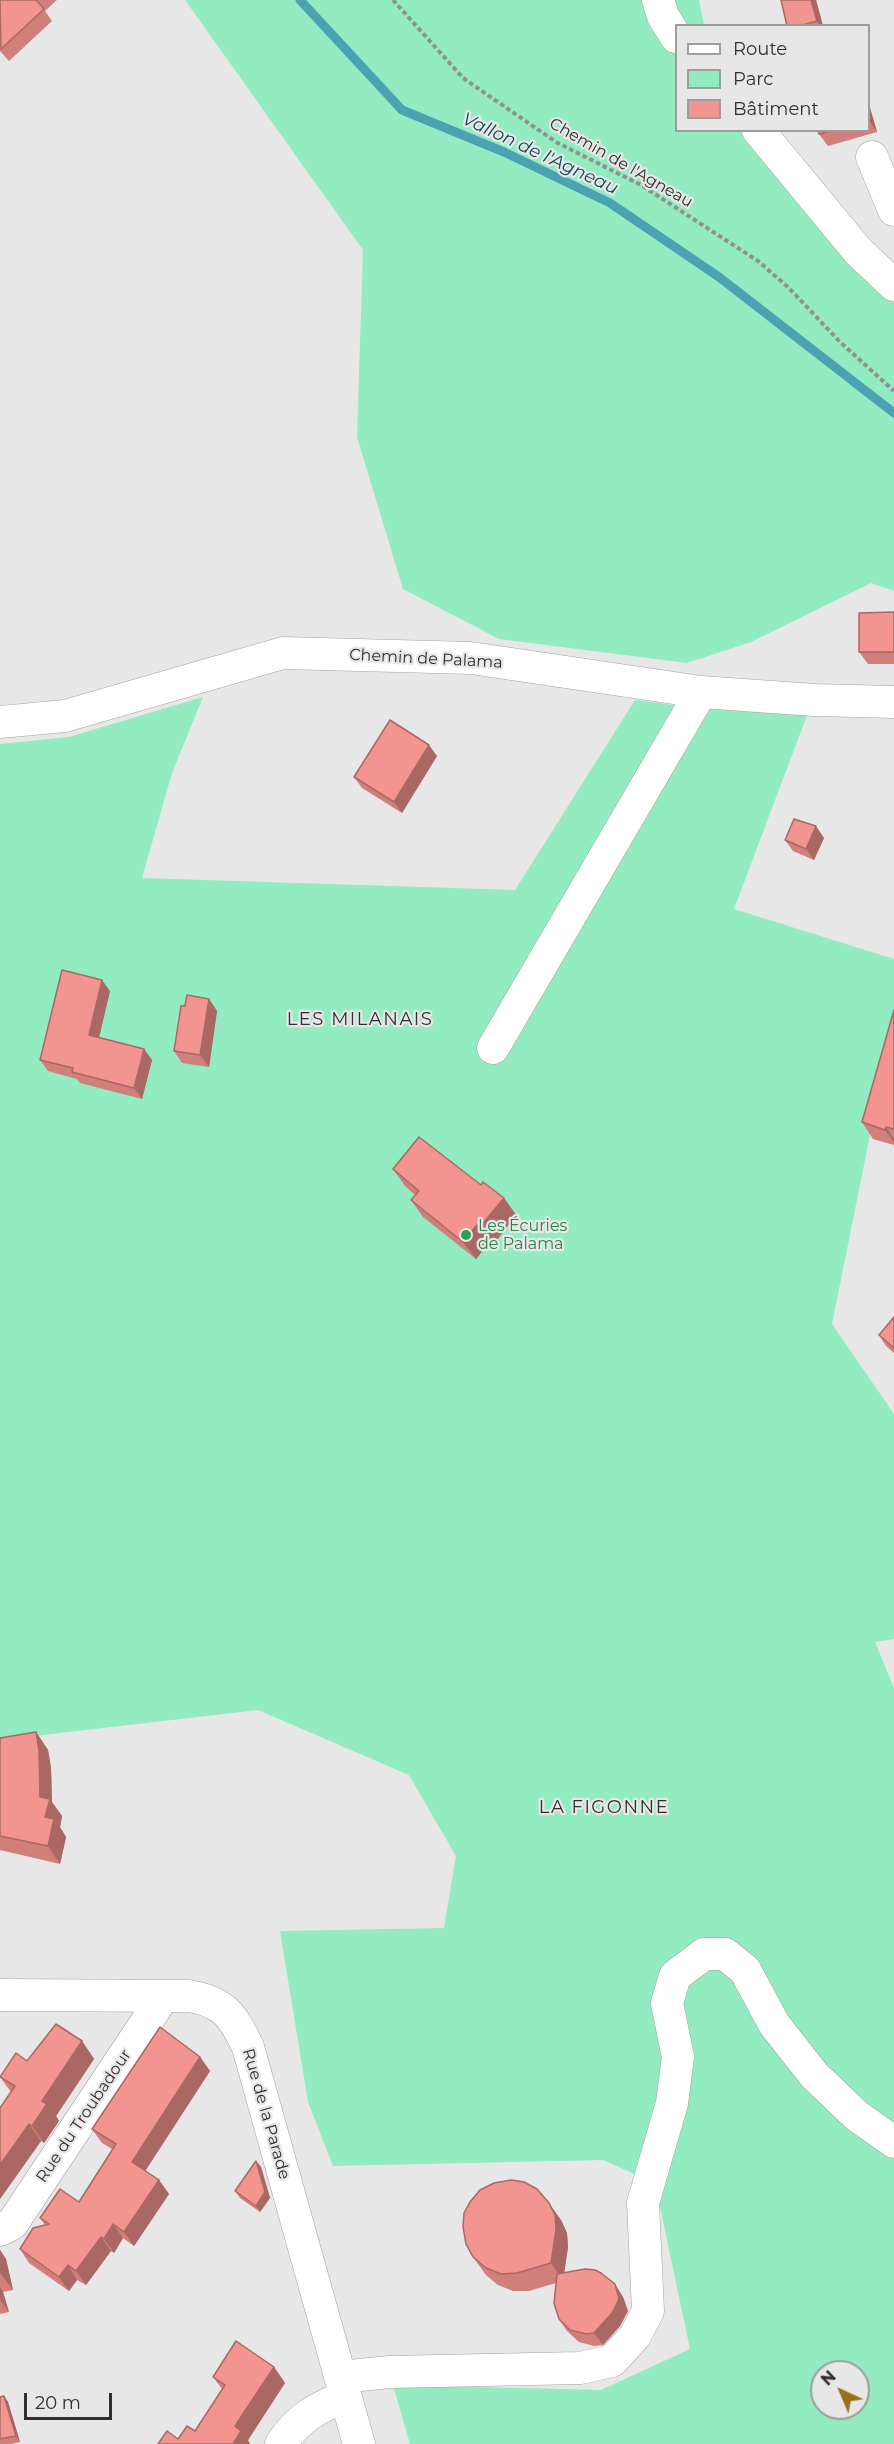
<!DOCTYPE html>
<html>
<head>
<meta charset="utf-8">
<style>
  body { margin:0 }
  #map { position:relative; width:894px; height:2444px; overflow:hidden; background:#e7e7e8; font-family:Montserrat,sans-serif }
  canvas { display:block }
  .legend { position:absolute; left:675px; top:24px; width:195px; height:108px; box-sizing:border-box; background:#e7e7e8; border:2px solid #9d9d9e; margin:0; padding:8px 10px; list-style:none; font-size:18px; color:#2f2f30 }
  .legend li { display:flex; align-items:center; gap:12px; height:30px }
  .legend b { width:30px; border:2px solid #9d9d9e }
  .north { position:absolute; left:810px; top:2360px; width:60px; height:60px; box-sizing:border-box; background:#e7e7e8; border:2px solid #9d9d9e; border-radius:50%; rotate:316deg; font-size:16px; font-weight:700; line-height:24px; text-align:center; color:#2f2f30 }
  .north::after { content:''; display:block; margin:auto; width:21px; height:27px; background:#95711a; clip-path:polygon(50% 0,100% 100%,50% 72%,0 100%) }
  .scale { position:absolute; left:24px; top:2393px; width:88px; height:27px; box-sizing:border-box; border:3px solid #2f2f30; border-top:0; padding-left:8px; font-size:18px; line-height:21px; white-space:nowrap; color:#2f2f30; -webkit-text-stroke:4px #e7e7e8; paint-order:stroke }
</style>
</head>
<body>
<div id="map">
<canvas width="894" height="2444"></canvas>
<ul class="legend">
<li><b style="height:8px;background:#fff"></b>Route</li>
<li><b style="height:16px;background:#92ebc1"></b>Parc</li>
<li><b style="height:16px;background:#f2948f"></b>Bâtiment</li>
</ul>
<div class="north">N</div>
<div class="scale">20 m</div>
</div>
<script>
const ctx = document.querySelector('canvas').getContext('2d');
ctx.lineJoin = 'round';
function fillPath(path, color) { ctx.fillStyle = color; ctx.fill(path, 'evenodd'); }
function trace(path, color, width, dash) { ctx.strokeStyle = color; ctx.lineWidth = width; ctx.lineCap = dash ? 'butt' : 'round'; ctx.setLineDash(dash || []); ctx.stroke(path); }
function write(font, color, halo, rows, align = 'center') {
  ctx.font = font + ' Montserrat,sans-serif'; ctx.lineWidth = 4.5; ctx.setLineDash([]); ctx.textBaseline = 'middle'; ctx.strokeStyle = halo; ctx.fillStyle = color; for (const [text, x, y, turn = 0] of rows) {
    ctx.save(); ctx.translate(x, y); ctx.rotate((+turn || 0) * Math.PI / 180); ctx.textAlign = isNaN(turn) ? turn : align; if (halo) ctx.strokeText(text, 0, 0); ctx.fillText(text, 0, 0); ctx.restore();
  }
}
fillPath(new Path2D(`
  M 185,0 L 699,0 L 704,25 L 676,26 L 676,130 L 761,131 L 894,303 L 894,591 L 871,583 L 751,642 L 687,663 L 499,639 L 403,589 L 357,437 L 363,250 Z
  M 203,697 L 172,773 L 142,878 L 515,890 L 635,700 L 682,706 L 809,710 L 734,909 L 894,959 L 894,1039 L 871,1130 L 832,1324 L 894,1414 L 894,1639 L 875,1642 L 894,1688 L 894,2444 L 410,2444 L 393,2385 L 601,2390 L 690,2349 L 655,2183 L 603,2160 L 333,2166 L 308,2102 L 280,1931 L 444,1928 L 456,1856 L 409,1775 L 258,1710 L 0,1740 L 0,744 L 69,737 ZM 822,2372 L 858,2372 L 858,2408 L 822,2408 Z`), '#92ebc1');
trace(new Path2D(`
  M 300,0 L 402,110 L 504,152 L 610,203 L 719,277 L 894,413`), '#4aa2b2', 9);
const minor = new Path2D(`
  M 658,0 L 663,16 L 676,37
  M 758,130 L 858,251 L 894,285
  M 872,157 L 894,210
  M 0,722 L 65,716 L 283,653 L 471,658 L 701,692 L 814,700 L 894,702
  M 493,1048 L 701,692
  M 0,1995 L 189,1996 C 225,2002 233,2016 248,2047 L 359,2444
  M 0,2230 L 12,2224 L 163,1997
  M 340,2377 L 390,2372 L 580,2368 L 612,2361 L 635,2336 L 648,2311 L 643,2203 L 672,2103 L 678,2057 L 667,2003 L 675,1976 L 704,1954 L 725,1954 L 745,1970 L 774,2024 L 814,2075 L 857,2116 L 894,2142
  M 281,2444 C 299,2417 316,2409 345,2396`);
trace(minor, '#a2a2a3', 33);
trace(new Path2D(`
  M 393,0 L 463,78 L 556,142 L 641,185 L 758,261 L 789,288 L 839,341 L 894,391`), '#919192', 4, [4.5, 3]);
trace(minor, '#fff', 32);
fillPath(new Path2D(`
  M 0,0 L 57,0 L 45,11 L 52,21 L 9,61 L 0,51 Z
  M 816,0 L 823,26 L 787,26 Z
  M 868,101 L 877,132 L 828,146 L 819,134 L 818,130 L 868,130 Z
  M 894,612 L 894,664 L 868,664 L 859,652 Z
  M 437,756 L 402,813 L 362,788 L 354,777 Z
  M 824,838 L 814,860 L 793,851 L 785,840 Z
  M 110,991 L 99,1037 L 144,1049 L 152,1060 L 142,1099 L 80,1083 L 77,1079 L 48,1071 L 40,1060 Z
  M 209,999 L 217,1011 L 209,1067 L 182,1063 L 174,1051 L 185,1006 Z
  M 894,1010 L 894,1145 L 873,1139 L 862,1122 Z
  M 393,1169 L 481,1185 L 504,1198 L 516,1215 L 493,1245 L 489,1243 L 476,1259 L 423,1217 L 411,1200 L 415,1195 L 405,1186 Z
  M 894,1317 L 894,1353 L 886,1346 L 879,1335 Z
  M 36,1732 L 48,1750 L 51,1768 L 52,1802 L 62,1816 L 60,1827 L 66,1837 L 60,1864 L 0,1850 L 0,1738 Z
  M 82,2041 L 94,2059 L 56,2116 L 59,2121 L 44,2143 L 41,2141 L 0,2199 L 11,2092 L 0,2077 L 27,2061 Z
  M 200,2057 L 210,2071 L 145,2171 L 159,2180 L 169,2194 L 134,2246 L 123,2238 L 114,2253 L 111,2251 L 86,2285 L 77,2280 L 69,2291 L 29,2263 L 20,2249 L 45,2225 L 40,2218 L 79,2202 L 112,2149 L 102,2143 L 92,2129 Z
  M 256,2161 L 261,2167 L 270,2198 L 260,2212 L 240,2198 L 235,2191 Z
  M 561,2220 L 567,2233 L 568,2247 L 564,2273 L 623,2297 L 628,2311 L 620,2326 L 603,2345 L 594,2346 L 579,2342 L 567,2331 L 559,2319 L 556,2283 L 529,2291 L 513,2291 L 498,2285 L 486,2275 L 473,2257 Z
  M 0,2250 L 6,2259 L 13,2290 L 3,2292 L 9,2312 L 0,2314 Z
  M 274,2367 L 285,2383 L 248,2440 L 178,2439 L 195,2431 L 222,2389 L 213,2377 Z
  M 4,2396 L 8,2402 L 20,2442 L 11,2444 L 0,2444 L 0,2397 Z`), '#d07f7b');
fillPath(new Path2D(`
  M 811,0 L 816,0 L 823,26 L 820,26 L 817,21 Z
  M 868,101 L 877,132 L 869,120 Z
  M 429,745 L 437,756 L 402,813 L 394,802 Z
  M 816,826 L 824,838 L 814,860 L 806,849 Z
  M 102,980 L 110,991 L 97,1046 L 89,1035 Z
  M 209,999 L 217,1011 L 209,1067 L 200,1055 Z
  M 144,1049 L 152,1060 L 142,1099 L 134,1088 Z
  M 886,1127 L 894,1139 L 894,1142 L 885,1130 Z
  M 504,1198 L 516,1215 L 493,1245 L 480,1227 Z
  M 477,1225 L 489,1243 L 476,1259 L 463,1242 Z
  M 36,1732 L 48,1750 L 51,1768 L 52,1802 L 62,1816 L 60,1827 L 66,1837 L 60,1864 L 48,1846 L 45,1817 L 40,1797 Z
  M 82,2041 L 94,2059 L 56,2116 L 59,2121 L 44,2143 L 32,2126 L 42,2101 Z
  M 200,2057 L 210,2071 L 142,2176 L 132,2162 Z
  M 29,2124 L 41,2141 L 0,2199 L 0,2165 Z
  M 256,2161 L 261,2167 L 270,2198 L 260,2212 L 256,2206 Z
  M 159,2180 L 169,2194 L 134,2246 L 124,2232 Z
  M 549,2203 L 561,2220 L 567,2233 L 568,2247 L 563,2281 L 551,2263 Z
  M 113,2224 L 123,2238 L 114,2253 L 104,2239 Z
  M 101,2237 L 111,2251 L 86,2285 L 76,2271 Z
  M 0,2250 L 6,2259 L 13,2290 L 0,2273 Z
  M 68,2265 L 77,2280 L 69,2291 L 59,2277 Z
  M 615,2284 L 623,2297 L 628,2311 L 620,2326 L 603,2345 L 594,2333 Z
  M 0,2287 L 3,2292 L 9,2312 L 0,2300 Z
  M 274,2367 L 285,2383 L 248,2440 L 250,2444 L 233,2444 L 235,2426 Z
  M 4,2396 L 8,2402 L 20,2442 L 16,2436 Z`), '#a96864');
const building = new Path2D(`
  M 0,0 L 36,0 L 44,9 L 1,49 Z
  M 781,0 L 811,0 L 817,21 L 799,26 L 787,26 Z
  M 818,130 L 832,130 L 819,134 Z
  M 894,612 L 894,652 L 859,652 L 859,613 Z
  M 390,720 L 429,745 L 394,802 L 354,777 Z
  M 794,819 L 816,826 L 806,849 L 785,840 Z
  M 62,970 L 102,980 L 89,1035 L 144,1049 L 134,1088 L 72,1072 L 73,1068 L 40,1060 Z
  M 187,995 L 209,999 L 200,1055 L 174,1051 L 181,1006 L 185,1006 Z
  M 894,1010 L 894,1129 L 886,1127 L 885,1130 L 862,1122 Z
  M 419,1137 L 481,1185 L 483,1182 L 504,1198 L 480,1227 L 477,1225 L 463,1242 L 411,1200 L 419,1191 L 393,1169 Z
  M 894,1317 L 894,1348 L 879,1335 Z
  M 36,1732 L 39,1751 L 40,1797 L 50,1799 L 45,1817 L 54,1819 L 48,1846 L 0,1836 L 0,1738 Z
  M 56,2024 L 82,2041 L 42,2101 L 47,2104 L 32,2126 L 29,2124 L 0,2165 L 0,2108 L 15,2086 L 0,2077 L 16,2053 L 27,2061 Z
  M 160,2027 L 200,2057 L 132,2162 L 159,2180 L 124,2232 L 113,2224 L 104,2239 L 101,2237 L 76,2271 L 68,2265 L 59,2277 L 20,2249 L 33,2228 L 49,2224 L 40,2218 L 60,2189 L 79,2202 L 116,2144 L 92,2129 Z
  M 256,2161 L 265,2192 L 256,2206 L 235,2191 Z
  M 511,2180 L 524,2182 L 537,2189 L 549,2203 L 555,2215 L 556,2229 L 551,2263 L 517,2273 L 501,2274 L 486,2268 L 473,2257 L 466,2244 L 463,2227 L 464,2213 L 470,2202 L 480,2190 L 494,2183 Z
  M 585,2269 L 595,2270 L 601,2273 L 615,2284 L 619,2299 L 612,2313 L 594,2333 L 586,2334 L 570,2330 L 559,2319 L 554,2303 L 557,2274 Z
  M 236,2341 L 274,2367 L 235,2426 L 241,2431 L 233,2444 L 158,2444 L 167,2431 L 178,2439 L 187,2426 L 195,2431 L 225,2385 L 213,2377 Z
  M 4,2396 L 16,2436 L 0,2439 L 0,2397 Z`);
fillPath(building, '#f2948f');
trace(building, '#a96864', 1.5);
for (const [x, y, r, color] of [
  [466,1235,6,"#2e9e5b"]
]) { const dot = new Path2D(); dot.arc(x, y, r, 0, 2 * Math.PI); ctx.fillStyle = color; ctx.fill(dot); trace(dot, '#e7e7e8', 2); }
write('16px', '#2f2f30', '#e7e7e8', [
  ["Chemin de l'Agneau",621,163,30],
  ["Chemin de Palama",426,659,3],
  ["Rue de la Parade",266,2114,74],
  ["Rue du Troubadour",84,2116,-56]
]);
write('16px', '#27864d', '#e7e7e8', [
  ["Les Écuries",478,1226],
  ["de Palama",478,1244]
], 'left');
write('italic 18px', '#104951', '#e7e7e8', [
  ["Vallon de l'Agneau",540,154,25]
]);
ctx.letterSpacing = '1.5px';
write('18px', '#2f2f30', '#e7e7e8', [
  ["LES MILANAIS",360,1020],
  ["LA FIGONNE",604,1808]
]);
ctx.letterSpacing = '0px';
</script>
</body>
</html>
